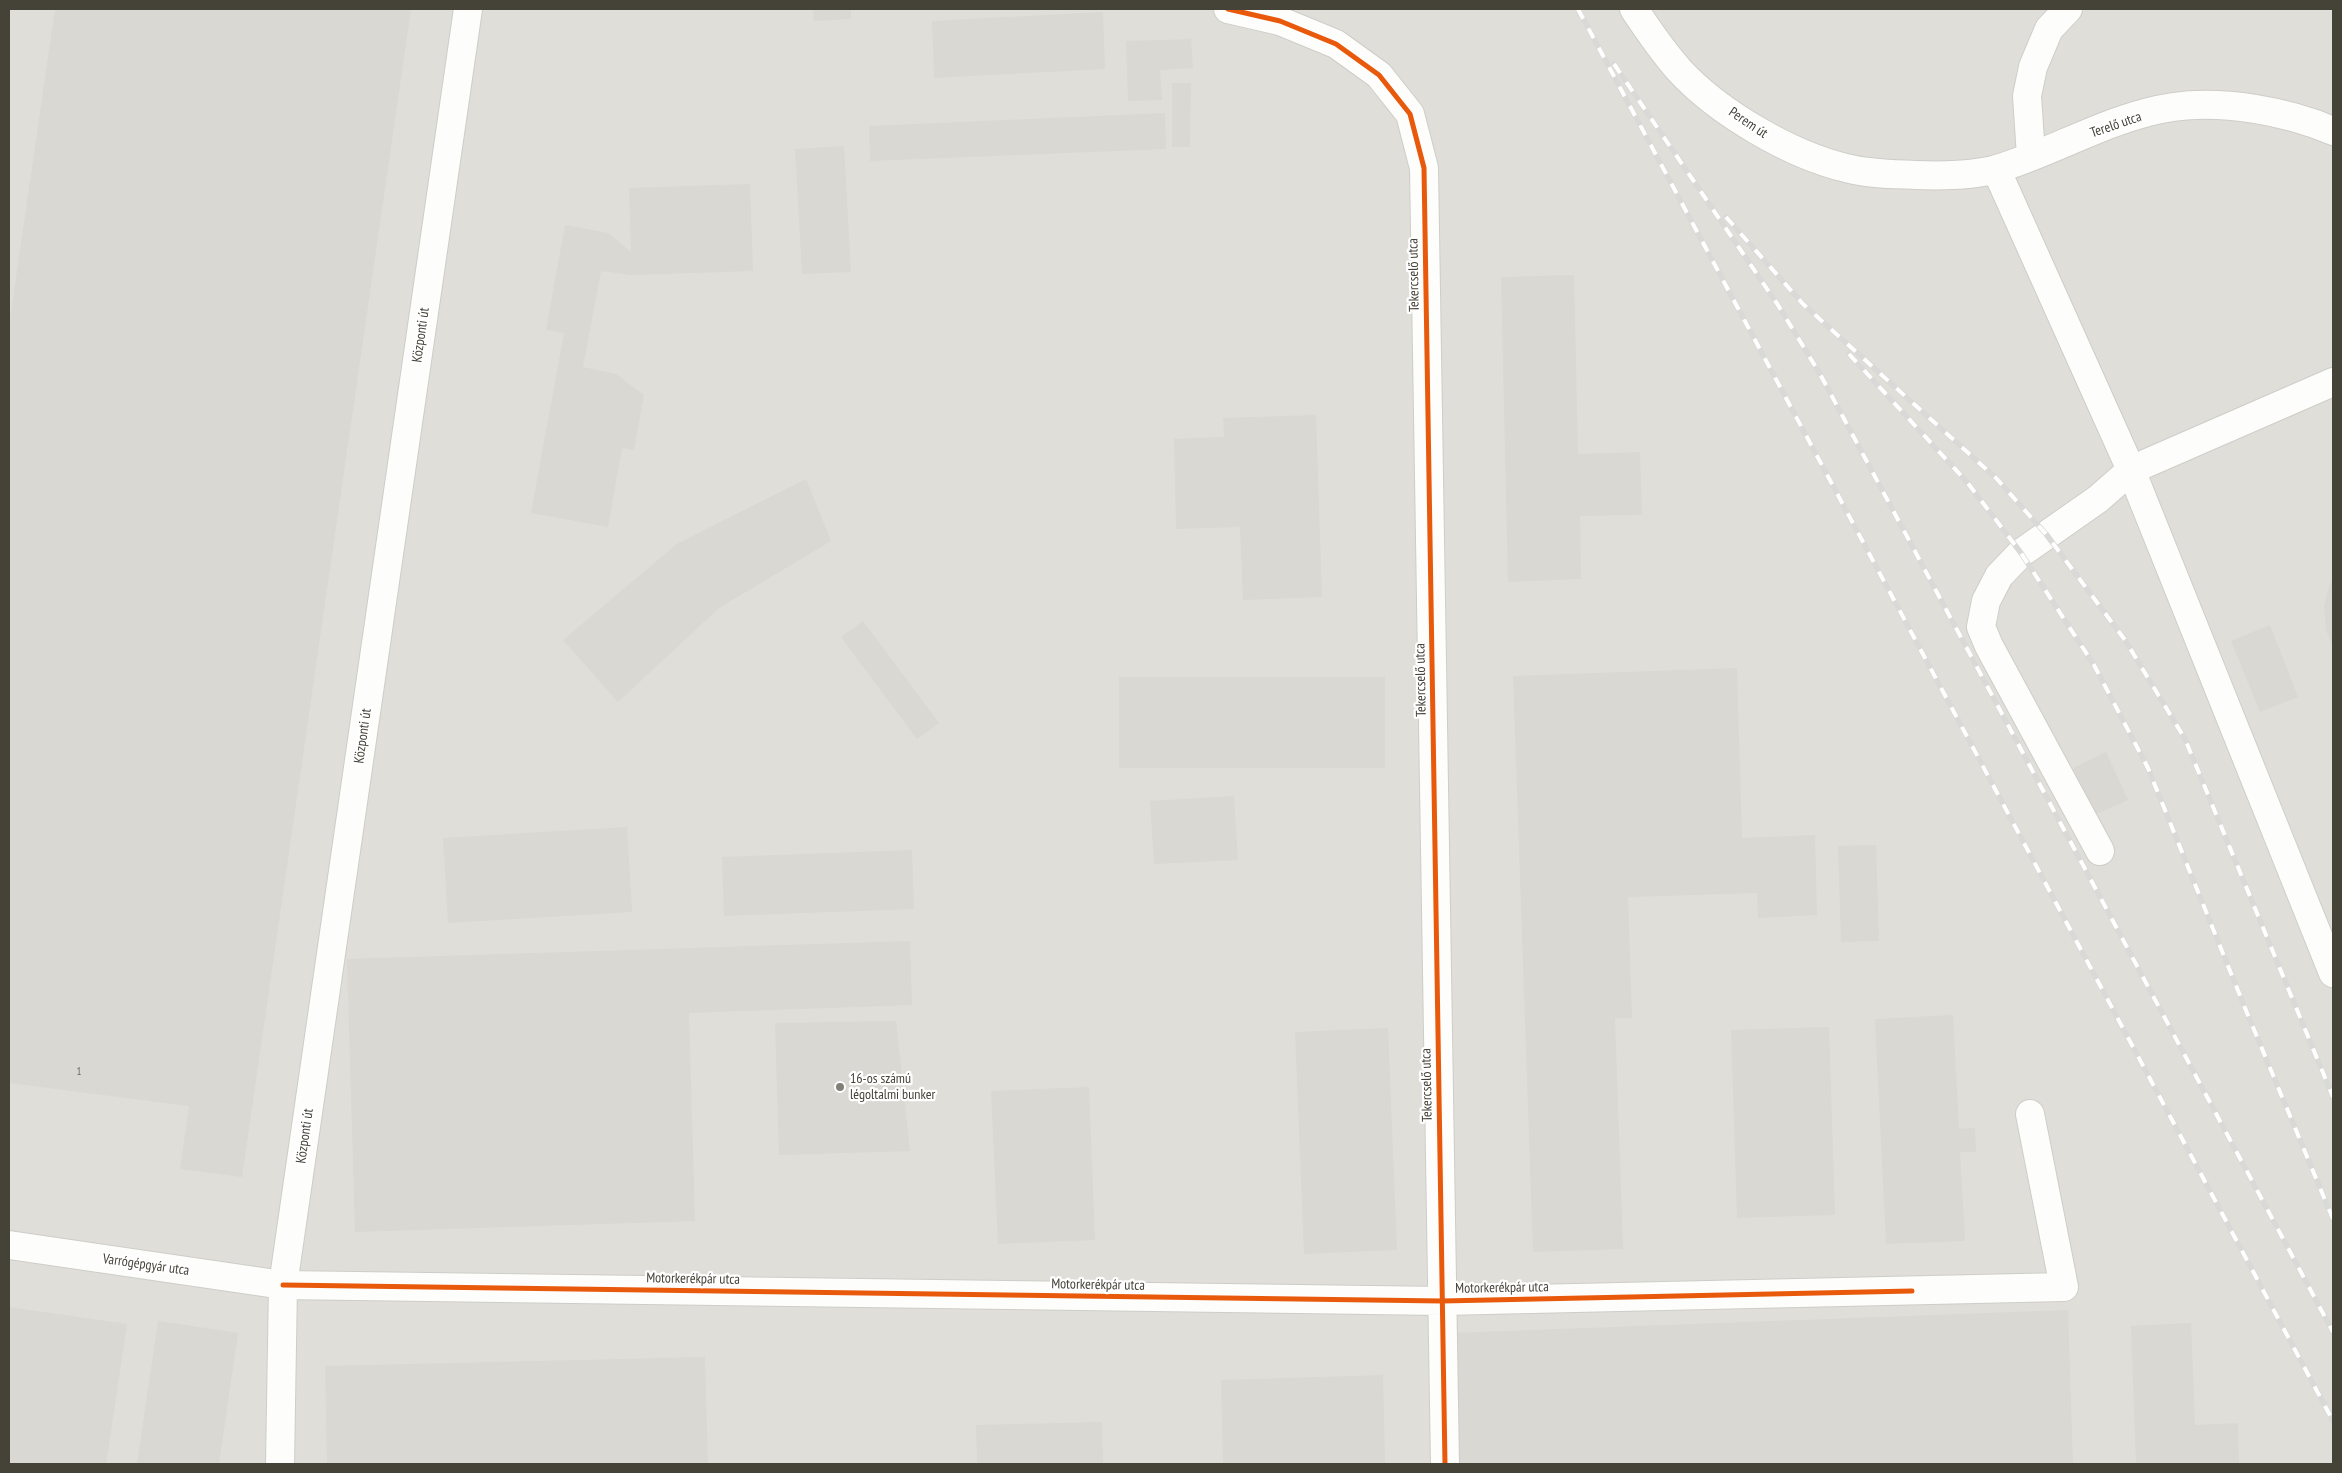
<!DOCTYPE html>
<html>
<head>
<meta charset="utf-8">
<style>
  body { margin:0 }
  #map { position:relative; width:2342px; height:1473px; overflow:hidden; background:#f0efea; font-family:"PT Sans Narrow",sans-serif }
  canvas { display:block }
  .frame { position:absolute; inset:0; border:10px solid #454238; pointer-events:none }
</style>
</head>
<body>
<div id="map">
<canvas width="2342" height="1473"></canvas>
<div class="frame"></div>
</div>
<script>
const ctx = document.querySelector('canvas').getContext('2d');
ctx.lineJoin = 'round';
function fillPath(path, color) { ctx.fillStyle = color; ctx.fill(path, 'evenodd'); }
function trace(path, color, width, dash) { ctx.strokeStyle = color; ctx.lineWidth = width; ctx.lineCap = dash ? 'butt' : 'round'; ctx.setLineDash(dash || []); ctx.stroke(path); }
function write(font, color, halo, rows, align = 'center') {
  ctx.font = font + ' "PT Sans Narrow",sans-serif'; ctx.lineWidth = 4.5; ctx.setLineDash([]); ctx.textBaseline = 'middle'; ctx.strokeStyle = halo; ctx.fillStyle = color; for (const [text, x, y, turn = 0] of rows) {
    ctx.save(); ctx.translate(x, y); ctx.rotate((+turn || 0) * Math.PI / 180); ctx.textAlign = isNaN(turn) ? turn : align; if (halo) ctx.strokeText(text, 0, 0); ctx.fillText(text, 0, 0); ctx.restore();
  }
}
fillPath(new Path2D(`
  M 9,9 L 2333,9 L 2333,1464 L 9,1464 Z`), '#e0ded9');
fillPath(new Path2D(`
  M 55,9 L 411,9 L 242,1177 L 180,1169 L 189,1106 L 9,1083 L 9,326 Z
  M 813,9 L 851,9 L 851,19 L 814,21 Z
  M 1103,12 L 1105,69 L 934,78 L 932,21 Z
  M 1191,39 L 1193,68 L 1160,70 L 1162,100 L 1128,101 L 1126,41 Z
  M 1172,83 L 1191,83 L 1190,147 L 1172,147 Z
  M 1165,113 L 1166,149 L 870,161 L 869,126 Z
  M 844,146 L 851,272 L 802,274 L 795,149 Z
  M 750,184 L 753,271 L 631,275 L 601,271 L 583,367 L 616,374 L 644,395 L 634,450 L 622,448 L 608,527 L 531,513 L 564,333 L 546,330 L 565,225 L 608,233 L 631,252 L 629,188 Z
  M 1574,275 L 1578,454 L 1640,452 L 1642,515 L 1580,516 L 1581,579 L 1508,582 L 1501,277 Z
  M 1316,415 L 1322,597 L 1243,600 L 1240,527 L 1176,529 L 1174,439 L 1224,437 L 1223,418 Z
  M 806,479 L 831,541 L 719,608 L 618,702 L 563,640 L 677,544 Z
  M 2333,580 L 2333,646 L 2326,630 L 2324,607 L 2329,586 Z
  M 863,621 L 939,723 L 917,739 L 841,637 Z
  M 2270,625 L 2298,697 L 2260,712 L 2231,641 Z
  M 1737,668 L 1742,838 L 1815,835 L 1817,915 L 1758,918 L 1757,893 L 1628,897 L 1632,1018 L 1615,1018 L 1623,1249 L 1533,1252 L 1513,676 Z
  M 1119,677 L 1385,677 L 1385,768 L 1119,768 Z
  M 2106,752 L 2128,800 L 2094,815 L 2073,768 Z
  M 1234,796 L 1238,860 L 1154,864 L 1150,801 Z
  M 627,827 L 632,912 L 448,923 L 443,838 Z
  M 1876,845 L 1879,941 L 1841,942 L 1838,846 Z
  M 912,850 L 914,909 L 724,916 L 722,857 Z
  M 910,941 L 912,1005 L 689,1013 L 695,1221 L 355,1232 L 347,959 Z
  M 1953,1015 L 1959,1129 L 1975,1128 L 1976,1152 L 1960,1152 L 1965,1241 L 1886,1244 L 1875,1019 Z
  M 896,1021 L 910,1151 L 779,1155 L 775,1023 Z
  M 1829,1027 L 1835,1215 L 1737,1218 L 1731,1030 Z
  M 1388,1028 L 1397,1250 L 1304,1254 L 1295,1032 Z
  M 1089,1087 L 1095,1240 L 998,1244 L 991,1091 Z
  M 9,1307 L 127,1324 L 106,1464 L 9,1464 Z
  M 2068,1310 L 2073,1464 L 1457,1464 L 1452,1333 Z
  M 158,1321 L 238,1333 L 219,1464 L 137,1464 Z
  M 2191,1323 L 2195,1425 L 2238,1423 L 2239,1464 L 2136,1464 L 2131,1326 Z
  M 705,1357 L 708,1464 L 327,1464 L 325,1366 Z
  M 1383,1375 L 1385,1464 L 1223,1464 L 1221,1380 Z
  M 1102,1422 L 1103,1464 L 977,1464 L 976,1425 Z`), '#d9d8d3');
const minor = new Path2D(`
  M 1228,9 L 1280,21 L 1336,44 L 1379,75 L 1410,114 L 1424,168 L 1445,1464
  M 1634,9 C 1648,30 1663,52 1680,71 C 1719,113 1791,155 1846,168 C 1868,174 1893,174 1916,175 C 1942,176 1971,176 1997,169 C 2056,151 2112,116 2173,107 C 2223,100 2287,111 2333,131
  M 2031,156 L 2027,96 L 2033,67 L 2049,29 L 2068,9
  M 1996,169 L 2131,470 L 2333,973
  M 2100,851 L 1989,646 L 1981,627 L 1986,601 L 1999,576 L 2021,553 L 2098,499 L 2131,470 L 2333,382
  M 9,1245 L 283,1285 L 1442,1301 L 2064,1287 L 2030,1114
  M 280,1464 L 283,1285 L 468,9`);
trace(minor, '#cecdc8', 30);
trace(minor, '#fdfdfc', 28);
const rail = new Path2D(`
  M 1578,9 L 2333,1421
  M 1614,64 L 1778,305 L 1820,374 L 2333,1332
  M 1726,217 L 1803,304 L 1996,478 L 2046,534 L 2125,640 L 2185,739 L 2333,1097
  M 1849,354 L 1967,482 L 2021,553 L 2094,665 L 2148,768 L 2245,1008 L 2333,1219`);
trace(rail, '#d9d9d8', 5.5);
trace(rail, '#fff', 4, [11]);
trace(new Path2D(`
  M 1228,9 L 1280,21 L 1336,44 L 1379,75 L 1410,114 L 1424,168 L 1445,1464
  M 283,1285 L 1442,1301 L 1912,1291`), '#e8590c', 5);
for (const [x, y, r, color] of [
  [840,1087,5,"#817f76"]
]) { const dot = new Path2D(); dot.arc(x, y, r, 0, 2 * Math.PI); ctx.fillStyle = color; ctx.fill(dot); trace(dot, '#fff', 2); }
write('11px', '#6b6860', null, [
  ["1",79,1072]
]);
write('14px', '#454238', '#fff', [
  ["Perem út",1748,123,34],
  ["Terelő utca",2116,125,-19],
  ["Tekercselő utca",1414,275,-91],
  ["Központi út",421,335,-82],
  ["Tekercselő utca",1421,680,-91],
  ["Központi út",363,736,-82],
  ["Tekercselő utca",1427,1085,-91],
  ["Központi út",305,1136,-82],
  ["Varrógépgyár utca",146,1265,8],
  ["Motorkerékpár utca",693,1279,1],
  ["Motorkerékpár utca",1098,1285,1],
  ["Motorkerékpár utca",1502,1288,-1]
]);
write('14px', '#454238', '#fff', [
  ["16-os számú",850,1079],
  ["légoltalmi bunker",850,1095]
], 'left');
</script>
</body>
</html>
